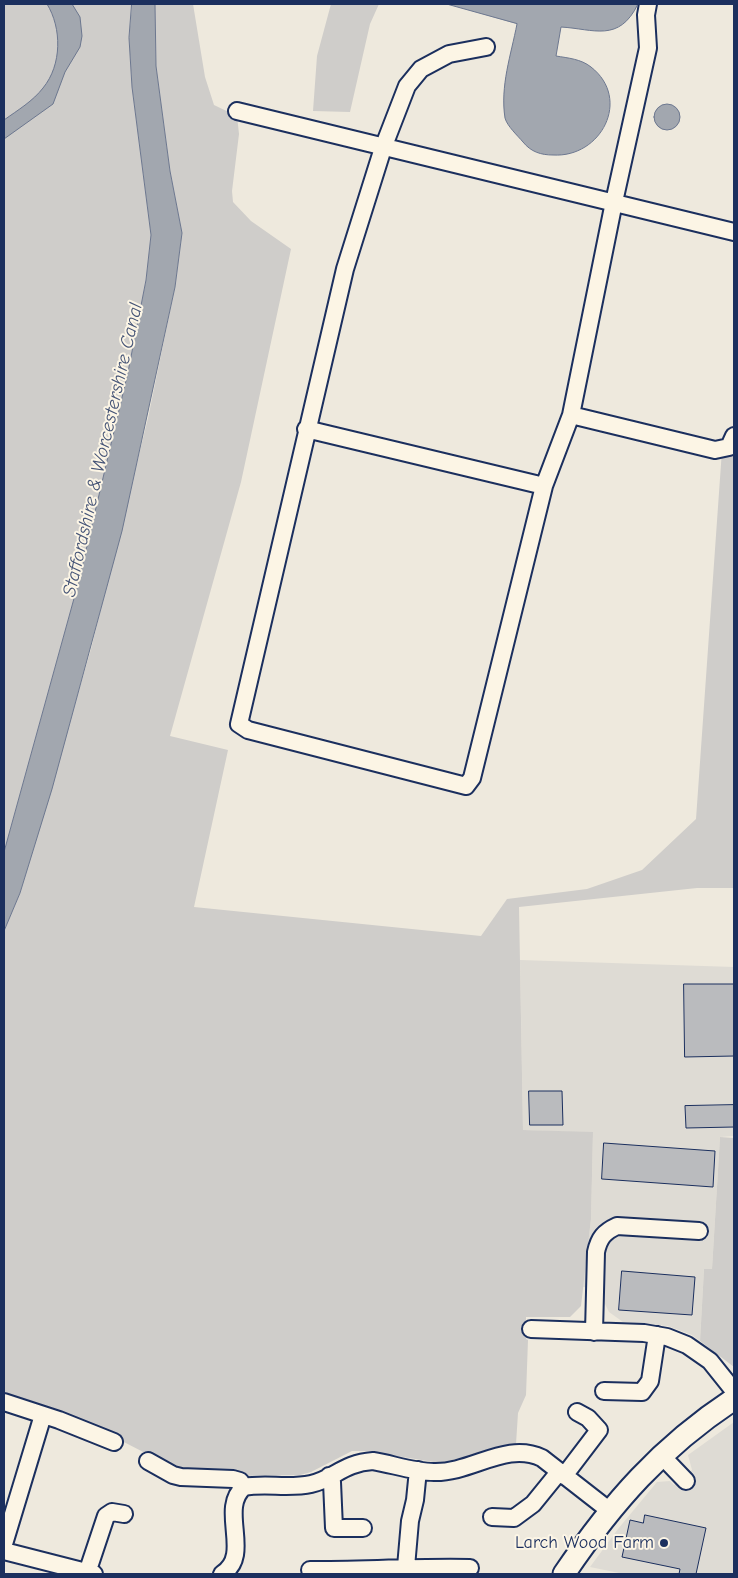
<!DOCTYPE html>
<html>
<head>
<meta charset="utf-8">
<style>
  body { margin:0 }
  #map { position:relative; width:738px; height:1578px; overflow:hidden; background:#eee9dd; font-family:"Comic Neue",sans-serif }
  canvas { display:block }
  .frame { position:absolute; inset:0; border:5px solid #1b2f5e; pointer-events:none }
</style>
</head>
<body>
<div id="map">
<canvas width="738" height="1578"></canvas>
<div class="frame"></div>
</div>
<script>
const ctx = document.querySelector('canvas').getContext('2d');
ctx.lineJoin = 'round';
function fillPath(path, color) { ctx.fillStyle = color; ctx.fill(path, 'evenodd'); }
function trace(path, color, width, dash) { ctx.strokeStyle = color; ctx.lineWidth = width; ctx.lineCap = dash ? 'butt' : 'round'; ctx.setLineDash(dash || []); ctx.stroke(path); }
function write(font, color, halo, rows, align = 'center') {
  ctx.font = font + ' "Comic Neue",sans-serif'; ctx.lineWidth = 4; ctx.setLineDash([]); ctx.textBaseline = 'middle'; ctx.strokeStyle = halo; ctx.fillStyle = color; for (const [text, x, y, turn = 0] of rows) {
    ctx.save(); ctx.translate(x, y); ctx.rotate((+turn || 0) * Math.PI / 180); ctx.textAlign = isNaN(turn) ? turn : align; if (halo) ctx.strokeText(text, 0, 0); ctx.fillText(text, 0, 0); ctx.restore();
  }
}
fillPath(new Path2D(`
  M 520,960 L 734,967 L 734,1136 L 720,1137 L 712,1269 L 704,1269 L 700,1341 L 692,1335 L 668,1326 L 623,1322 L 609,1312 L 605,1304 L 605,1288 L 583,1287 L 591,1219 L 593,1133 L 523,1130 Z
  M 734,1422 L 734,1574 L 624,1574 L 590,1567 L 618,1529 L 657,1482 L 670,1481 L 674,1485 L 692,1470 L 688,1455 Z`), '#dedbd4');
fillPath(new Path2D(`
  M 4,4 L 132,4 L 129,38 L 132,87 L 151,235 L 146,280 L 128,372 L 78,584 L 4,852 Z
  M 155,4 L 193,4 L 205,77 L 214,105 L 237,116 L 239,134 L 232,191 L 233,202 L 251,221 L 291,249 L 241,482 L 170,736 L 228,750 L 194,907 L 481,936 L 507,899 L 587,889 L 642,870 L 696,819 L 722,450 L 734,451 L 734,888 L 697,888 L 519,907 L 523,1130 L 593,1132 L 591,1219 L 581,1306 L 570,1317 L 526,1317 L 526,1339 L 528,1340 L 526,1395 L 518,1413 L 516,1444 L 440,1463 L 366,1451 L 352,1451 L 311,1472 L 300,1475 L 234,1476 L 184,1473 L 87,1423 L 4,1396 L 4,931 L 20,893 L 91,649 L 148,418 L 175,287 L 182,233 L 170,171 L 156,66 Z
  M 331,4 L 379,4 L 370,24 L 350,112 L 313,111 L 317,56 Z
  M 720,1137 L 734,1138 L 734,1367 L 700,1341 L 704,1269 L 712,1269 Z`), '#cfcdca');
const water = new Path2D(`
  M 47,4 L 72,4 L 80,17 L 82,36 L 80,47 L 65,72 L 53,104 L 4,139 L 4,120 C 18,110 33,101 43,88 C 62,65 62,28 47,4 Z
  M 132,4 L 155,4 L 156,66 L 170,171 L 182,233 L 175,287 L 122,531 L 52,789 L 20,893 L 4,931 L 4,852 L 78,584 L 128,372 L 146,280 L 151,235 L 132,87 L 129,38 Z
  M 447,4 L 638,4 C 619,43 594,29 561,27 L 556,56 C 568,58 581,59 591,67 C 632,99 601,158 553,155 C 541,155 531,152 523,142 C 518,136 507,126 505,118 C 500,86 511,55 517,24 Z
  M654 117a13 13 0 1 1 26 0a13 13 0 1 1-26 0Z`);
fillPath(water, '#a2a7af');
trace(water, '#6c778f', 1);
const building = new Path2D(`
  M 684,984 L 734,984 L 734,1056 L 685,1057 Z
  M 529,1091 L 562,1091 L 563,1125 L 530,1125 Z
  M 734,1105 L 734,1127 L 686,1128 L 685,1106 Z
  M 604,1143 L 715,1151 L 713,1187 L 602,1179 Z
  M 622,1271 L 695,1277 L 692,1315 L 619,1310 Z
  M 645,1515 L 706,1528 L 696,1574 L 679,1574 L 680,1569 L 622,1557 L 630,1520 L 643,1523 Z`);
fillPath(building, '#babbbe');
trace(building, '#1b2f5e', 1);
const minor = new Path2D(`
  M 486,47 L 449,54 L 421,69 L 407,86 L 383,148 L 345,269 L 239,724 L 248,730 L 466,786 L 472,778 L 544,486 L 571,415 L 614,202 L 648,48 L 646,15 L 648,4
  M 237,111 L 734,232
  M 571,415 L 715,450 L 729,447 L 734,436
  M 306,429 L 544,486
  M 531,1329 L 644,1333 L 667,1337 L 687,1345 L 710,1361 L 734,1391
  M 594,1332 L 596,1252 C 599,1238 604,1232 617,1226 L 699,1231
  M 604,1391 L 642,1392 L 650,1381 L 657,1335
  M 4,1402 L 59,1420 L 114,1442
  M 661,1455 L 686,1481
  M 148,1461 L 173,1475 L 181,1477 L 233,1479 L 240,1481 L 244,1487
  M 329,1476 L 332,1482 L 334,1528 L 363,1528
  M 564,1476 L 599,1430 L 588,1418 L 577,1412
  M 492,1517 L 514,1518 L 533,1504 L 559,1472
  M 4,1544 L 43,1415
  M 4,1551 L 94,1574
  M 406,1567 L 410,1521 L 415,1500 L 418,1470
  M 310,1570 C 363,1570 416,1567 470,1568
  M 87,1573 L 106,1516 L 112,1512 L 124,1514
  M 222,1574 C 253,1555 218,1509 244,1487 C 266,1483 289,1489 311,1484 C 334,1479 343,1463 373,1461 C 392,1464 414,1472 434,1472 C 472,1473 506,1441 542,1458 L 610,1511`);
const major = new Path2D(`
  M 564,1574 C 612,1503 661,1447 734,1399`);
trace(minor, '#1b2f5e', 20);
trace(major, '#1b2f5e', 25);
trace(minor, '#fcf5e5', 16);
trace(major, '#fcf5e5', 21);
for (const [x, y, r, color] of [
  [664,1543,5,"#1b2f5e"]
]) { const dot = new Path2D(); dot.arc(x, y, r, 0, 2 * Math.PI); ctx.fillStyle = color; ctx.fill(dot); trace(dot, '#fcf5e5', 2); }
write('18px', '#1b2f5e', '#fcf5e5', [
  ["Larch Wood Farm",654,1543]
], 'right');
write('italic 19px', '#445376', '#fcf5e5', [
  ["Staffordshire & Worcestershire Canal",103,450,-77]
]);
</script>
</body>
</html>
